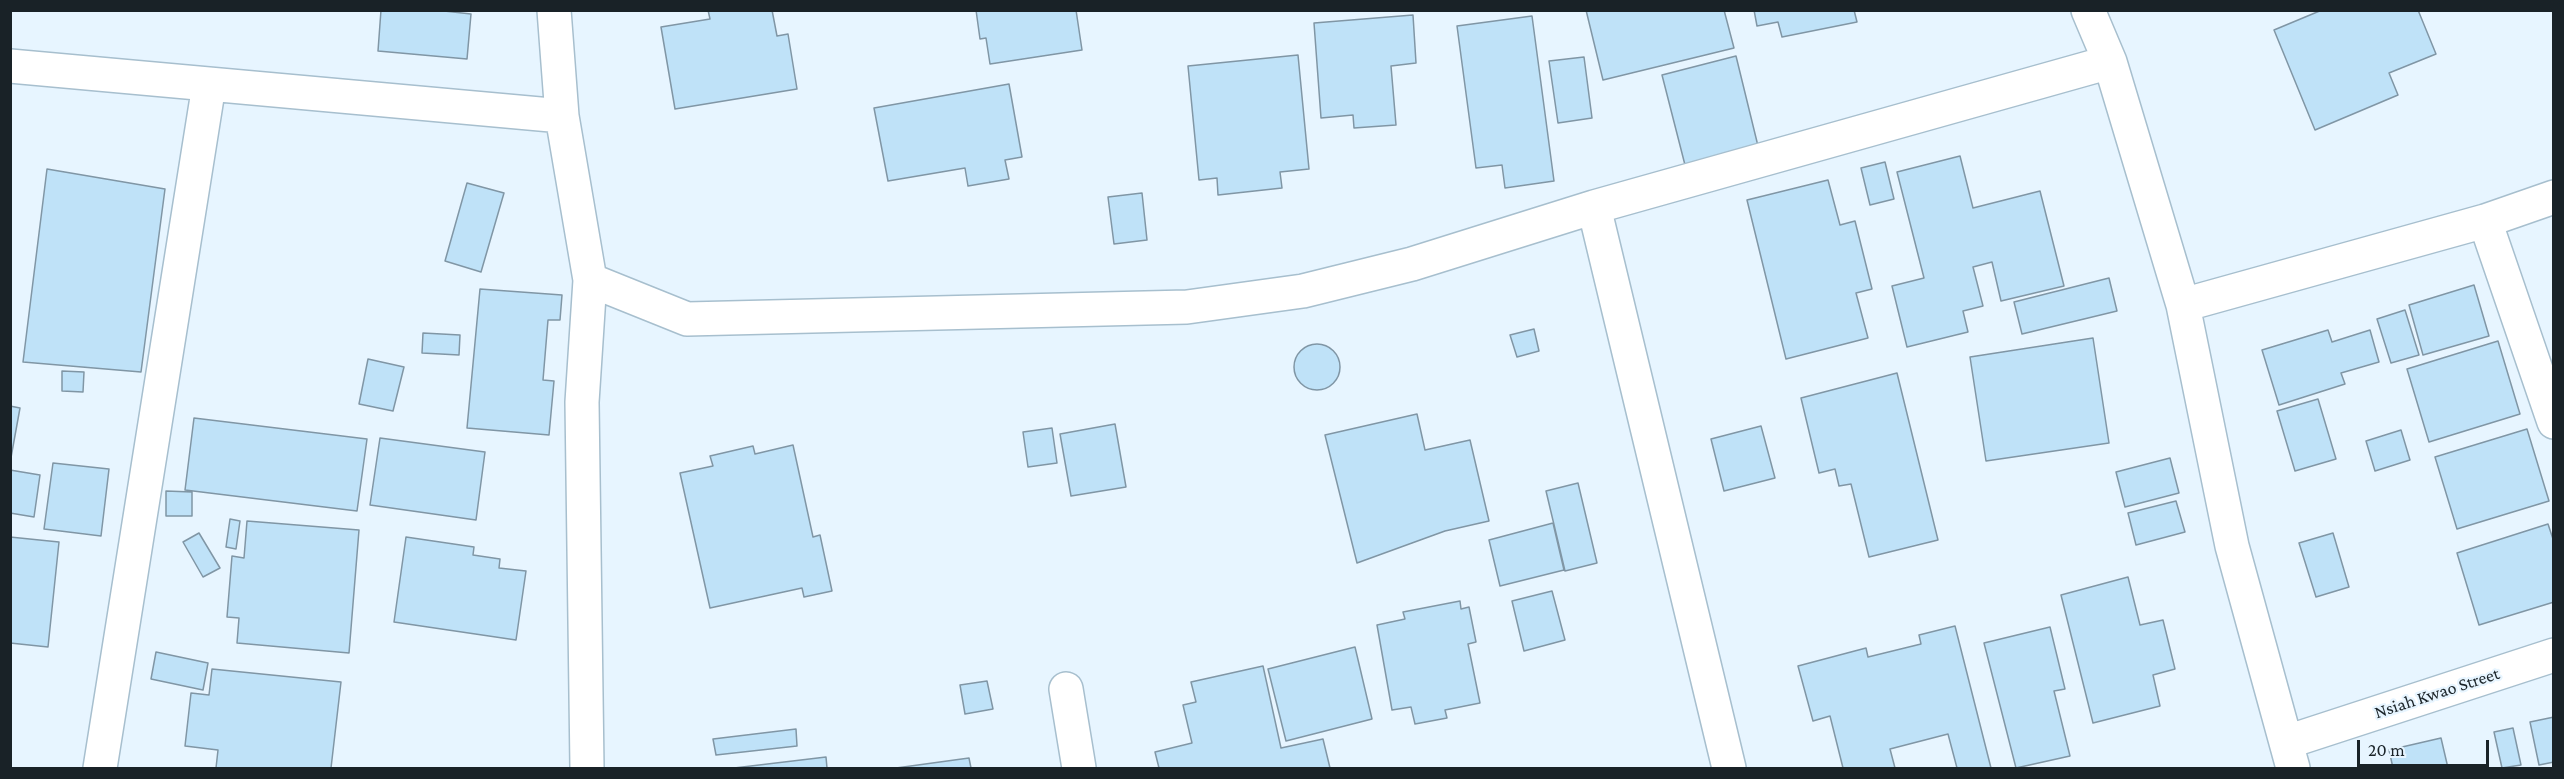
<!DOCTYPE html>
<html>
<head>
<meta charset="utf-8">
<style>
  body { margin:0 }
  #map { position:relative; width:2564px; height:779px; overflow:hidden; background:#e7f5ff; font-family:"Crimson Pro",serif }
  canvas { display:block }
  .frame { position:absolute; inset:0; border:12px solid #192227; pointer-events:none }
  .scale { position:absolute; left:2357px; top:740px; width:132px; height:27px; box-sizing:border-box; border:3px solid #192227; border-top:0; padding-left:8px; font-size:18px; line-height:21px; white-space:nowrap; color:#192227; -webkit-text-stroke:4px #e7f5ff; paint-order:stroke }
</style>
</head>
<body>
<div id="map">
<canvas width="2564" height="779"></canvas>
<div class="frame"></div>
<div class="scale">20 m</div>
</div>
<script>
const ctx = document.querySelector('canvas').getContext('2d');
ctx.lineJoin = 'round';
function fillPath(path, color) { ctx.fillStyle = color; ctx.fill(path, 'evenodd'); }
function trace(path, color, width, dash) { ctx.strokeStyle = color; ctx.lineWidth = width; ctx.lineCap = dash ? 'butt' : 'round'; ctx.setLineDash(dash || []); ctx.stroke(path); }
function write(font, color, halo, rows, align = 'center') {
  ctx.font = font + ' "Crimson Pro",serif'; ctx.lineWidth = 4.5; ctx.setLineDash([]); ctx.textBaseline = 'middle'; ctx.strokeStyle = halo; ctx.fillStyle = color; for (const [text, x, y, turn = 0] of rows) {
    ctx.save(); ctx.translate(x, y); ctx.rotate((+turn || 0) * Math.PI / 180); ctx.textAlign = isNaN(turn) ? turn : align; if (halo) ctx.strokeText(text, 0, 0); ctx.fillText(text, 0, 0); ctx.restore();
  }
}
const building = new Path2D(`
  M 381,10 L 435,10 L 471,14 L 467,59 L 378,51 Z
  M 708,10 L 772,10 L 777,36 L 788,34 L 797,89 L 675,109 L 661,27 L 710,19 Z
  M 976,10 L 1076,10 L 1082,50 L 990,64 L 986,38 L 980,39 Z
  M 1586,10 L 1724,10 L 1734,48 L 1603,80 Z
  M 1754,10 L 1854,10 L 1857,22 L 1782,37 L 1778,22 L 1757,26 Z
  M 2322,10 L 2418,10 L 2436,54 L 2389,73 L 2398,95 L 2315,130 L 2274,30 Z
  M 1413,15 L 1416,63 L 1391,66 L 1396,125 L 1354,128 L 1353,115 L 1321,118 L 1314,23 Z
  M 1532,16 L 1554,181 L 1505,188 L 1502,165 L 1476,168 L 1457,26 Z
  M 1298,55 L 1309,169 L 1280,172 L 1282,188 L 1218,195 L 1217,178 L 1199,180 L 1188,66 Z
  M 1736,56 L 1758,146 L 1685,165 L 1662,75 Z
  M 1584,57 L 1592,118 L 1558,123 L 1549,61 Z
  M 1009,84 L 1022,157 L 1005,160 L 1009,179 L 968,186 L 965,168 L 888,181 L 874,108 Z
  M 1960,156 L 1973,208 L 2040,191 L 2064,286 L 2001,301 L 1992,262 L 1973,267 L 1983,306 L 1963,311 L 1968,332 L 1907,347 L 1892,286 L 1924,278 L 1897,172 Z
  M 1885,162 L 1894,199 L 1870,205 L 1861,168 Z
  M 47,169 L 165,189 L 141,372 L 23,362 Z
  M 1828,180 L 1840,225 L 1855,221 L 1872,289 L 1856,293 L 1868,338 L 1786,359 L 1747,200 Z
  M 467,183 L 504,193 L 481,272 L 445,261 Z
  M 1142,193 L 1147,240 L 1114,244 L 1108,197 Z
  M 2109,278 L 2117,311 L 2022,334 L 2014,302 Z
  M 2474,285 L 2489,336 L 2423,355 L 2409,305 Z
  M 480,289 L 562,295 L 560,320 L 548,320 L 543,380 L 554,381 L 549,435 L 467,428 Z
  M 2405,310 L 2419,355 L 2391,363 L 2377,319 Z
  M 1534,329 L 1539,351 L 1517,357 L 1510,335 Z
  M 2328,330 L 2332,342 L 2370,330 L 2379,362 L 2341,373 L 2345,384 L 2279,405 L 2262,350 Z
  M 423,333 L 460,335 L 459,355 L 422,353 Z
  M 2093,338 L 2109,443 L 1986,461 L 1970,357 Z
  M 2498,341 L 2520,414 L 2429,442 L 2407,369 Z
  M1294 367a23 23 0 1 1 46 0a23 23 0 1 1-46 0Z
  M 368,359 L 404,367 L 393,411 L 359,404 Z
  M 62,371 L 84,372 L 83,392 L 62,391 Z
  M 1897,373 L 1938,540 L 1869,557 L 1851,484 L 1839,486 L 1835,469 L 1819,473 L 1801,398 Z
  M 2318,399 L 2336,459 L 2295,471 L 2277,411 Z
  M 10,406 L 20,408 L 10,463 Z
  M 1417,414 L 1425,450 L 1470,440 L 1489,521 L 1445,531 L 1357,563 L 1325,435 Z
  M 194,418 L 367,439 L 357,511 L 185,490 Z
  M 1115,424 L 1126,487 L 1071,496 L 1060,434 Z
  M 1761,426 L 1775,478 L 1724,491 L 1711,439 Z
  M 1052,428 L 1057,463 L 1028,467 L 1023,432 Z
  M 2527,429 L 2549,501 L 2457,529 L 2435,457 Z
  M 2401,430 L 2410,460 L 2375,471 L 2366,441 Z
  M 380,438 L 485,452 L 476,520 L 370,505 Z
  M 793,445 L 813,537 L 820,535 L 832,591 L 804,597 L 802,588 L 710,608 L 680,473 L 713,466 L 710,456 L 753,446 L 755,454 Z
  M 2170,458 L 2179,493 L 2125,507 L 2116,472 Z
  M 53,463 L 109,469 L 101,536 L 44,529 Z
  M 10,470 L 40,475 L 34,517 L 10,513 Z
  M 1578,483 L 1597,563 L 1565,571 L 1546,491 Z
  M 166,491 L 192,492 L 192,516 L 166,516 Z
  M 2176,501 L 2185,532 L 2136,545 L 2128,513 Z
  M 230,519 L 240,521 L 236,549 L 226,547 Z
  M 247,521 L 359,530 L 349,653 L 237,643 L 239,618 L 227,617 L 232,556 L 244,558 Z
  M 1553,523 L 1564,570 L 1500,586 L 1489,540 Z
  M 2548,524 L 2554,542 L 2554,602 L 2479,625 L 2457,553 Z
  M 199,533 L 220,568 L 203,577 L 183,542 Z
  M 2333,533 L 2349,587 L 2316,597 L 2299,543 Z
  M 10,537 L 59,542 L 48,647 L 10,643 Z
  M 406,537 L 474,547 L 473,555 L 500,559 L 499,568 L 526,571 L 516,640 L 394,622 Z
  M 2128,577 L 2140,625 L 2163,620 L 2175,669 L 2153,675 L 2160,706 L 2093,723 L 2061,595 Z
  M 1552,591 L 1565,640 L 1524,651 L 1512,601 Z
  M 1460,601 L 1461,609 L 1469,607 L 1476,642 L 1468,644 L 1480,703 L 1445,710 L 1447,718 L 1415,724 L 1411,707 L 1392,710 L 1377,625 L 1405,619 L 1403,612 Z
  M 1955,626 L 1991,768 L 1957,768 L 1948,734 L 1890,749 L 1895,768 L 1843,768 L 1830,716 L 1813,721 L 1798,666 L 1866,648 L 1868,657 L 1921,644 L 1919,635 Z
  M 2050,627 L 2065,689 L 2054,691 L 2070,756 L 2016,768 L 1984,643 Z
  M 1355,647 L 1372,719 L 1286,741 L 1268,669 Z
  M 156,652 L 208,663 L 203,690 L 151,679 Z
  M 1263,666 L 1281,748 L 1323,739 L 1330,768 L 1159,768 L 1155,752 L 1192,743 L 1183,705 L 1196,702 L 1191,682 Z
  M 212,669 L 341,682 L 331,768 L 216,768 L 218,750 L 185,746 L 191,693 L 209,695 Z
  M 987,681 L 993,709 L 965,714 L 960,685 Z
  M 2554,717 L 2554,762 L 2539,765 L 2530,722 Z
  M 2513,728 L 2521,765 L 2502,768 L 2494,732 Z
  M 796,729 L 797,746 L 716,755 L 713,739 Z
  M 2441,738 L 2448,768 L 2393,768 L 2389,750 Z
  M 826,757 L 827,768 L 734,768 Z
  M 969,758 L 971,768 L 896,768 Z`);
fillPath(building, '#bfe2f8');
trace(building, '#8096a5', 1.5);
const minor = new Path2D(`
  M 554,10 L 562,116 L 590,280 L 582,402 L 587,768
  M 2088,10 L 2110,62 L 2183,305 L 2232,546 L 2293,768
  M 10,66 L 562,116
  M 1594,207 L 1729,768
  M 2485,221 L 2554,422
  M 590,280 L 687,319 L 1187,307 L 1303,291 L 1412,264 L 1594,207 L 2110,62
  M 2183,305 L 2485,221 L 2554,197
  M 1066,689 L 1079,768
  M 2287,742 L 2554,655
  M 100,768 L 209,85`);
trace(minor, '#a7bfce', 36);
trace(minor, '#fff', 33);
write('18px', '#192227', '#e7f5ff', [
  ["Nsiah Kwao Street",2437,693,-18]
]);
</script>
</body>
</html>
